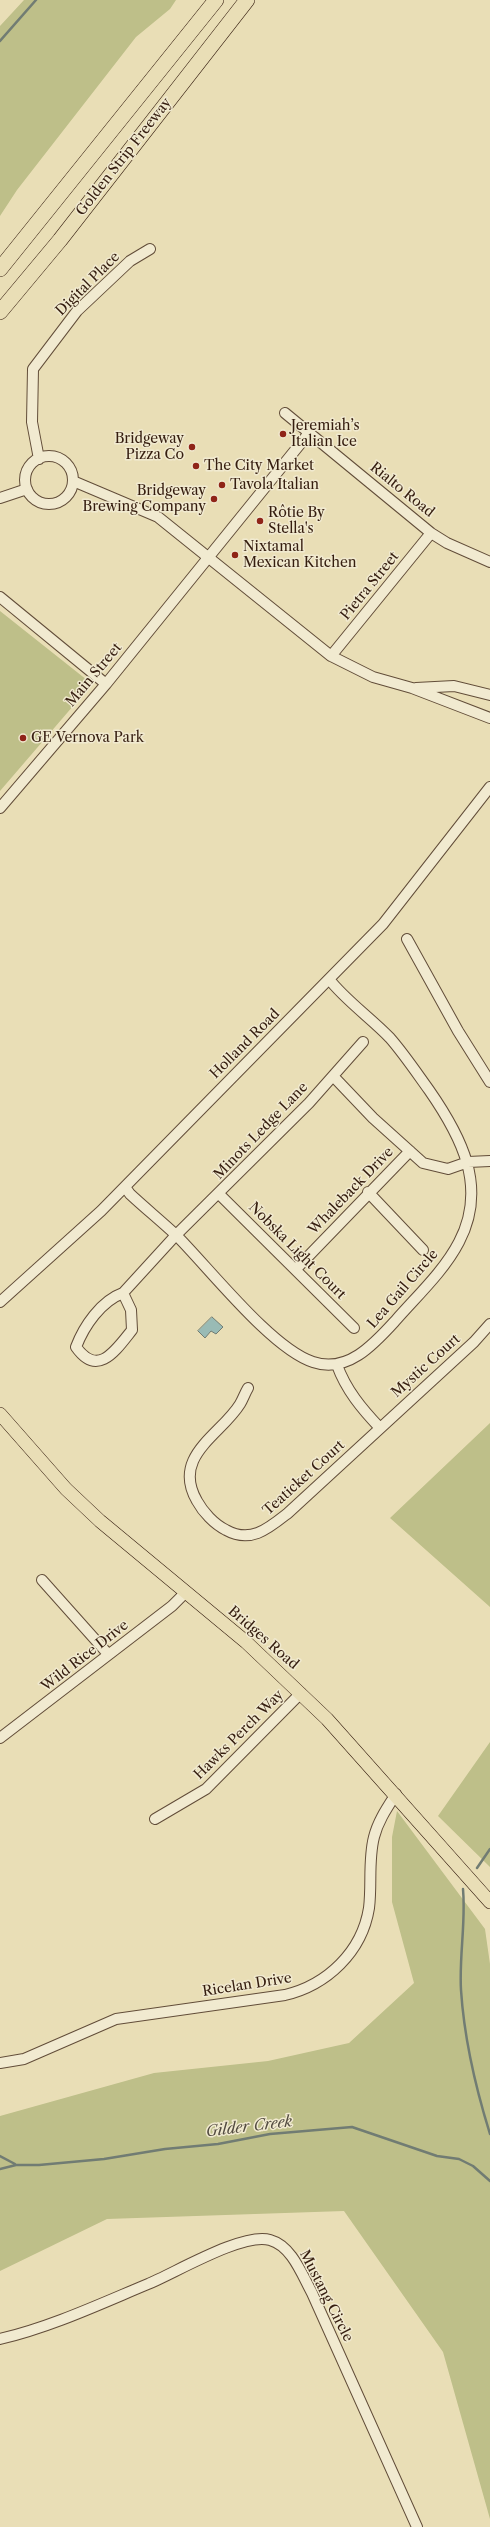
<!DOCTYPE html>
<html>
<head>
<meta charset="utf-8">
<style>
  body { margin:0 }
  canvas { display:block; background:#e9deb6 }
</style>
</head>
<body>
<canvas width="490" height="2527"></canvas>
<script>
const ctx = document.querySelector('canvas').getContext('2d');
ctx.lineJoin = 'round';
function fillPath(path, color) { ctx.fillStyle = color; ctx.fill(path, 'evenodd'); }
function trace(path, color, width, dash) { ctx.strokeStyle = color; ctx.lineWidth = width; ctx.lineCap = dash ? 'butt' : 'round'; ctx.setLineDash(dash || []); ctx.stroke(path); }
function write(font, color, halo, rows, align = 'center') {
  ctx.font = font + ' "Libre Caslon Text",serif'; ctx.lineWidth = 3; ctx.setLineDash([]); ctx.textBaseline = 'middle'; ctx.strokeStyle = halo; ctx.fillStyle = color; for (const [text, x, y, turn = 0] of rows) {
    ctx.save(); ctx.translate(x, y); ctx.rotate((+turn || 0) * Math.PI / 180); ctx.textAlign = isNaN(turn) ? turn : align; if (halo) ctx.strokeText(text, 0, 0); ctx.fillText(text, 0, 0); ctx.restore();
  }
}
fillPath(new Path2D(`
  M 24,0 L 176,0 L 170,9 L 136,37 L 17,190 L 0,216 L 0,26 Z
  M 0,611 L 92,684 L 0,791 Z
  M 490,1423 L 490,1607 L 390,1518 Z
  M 490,1742 L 490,1867 L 438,1816 Z
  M 397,1811 L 485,1929 L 490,1964 L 490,2519 L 443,2352 L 344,2211 L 107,2219 L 0,2271 L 0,2116 L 154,2073 L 268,2061 L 349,2043 L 414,1983 L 392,1902 L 392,1837 Z`), '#bebf89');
const water = new Path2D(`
  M 212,1317 L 223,1327 L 216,1334 L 211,1331 L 205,1338 L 198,1331 Z`);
fillPath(water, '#99bbb5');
trace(water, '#717c73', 1);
trace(new Path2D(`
  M 0,41 L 36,0
  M 477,1868 L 490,1849
  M 463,1889 C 466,1923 459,1956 461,1990 C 464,2036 476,2089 490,2134
  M 0,2156 L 15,2164
  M 0,2169 L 16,2165 L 39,2165 L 104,2159 L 165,2149 L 218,2144 L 270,2134 L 352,2127 L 437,2156 L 459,2159 L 473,2166 L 490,2181`), '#717c73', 2.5);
const minor = new Path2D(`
  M 285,413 L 431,533 L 447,543 L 490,562
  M25 480a24 24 0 1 1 48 0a24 24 0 1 1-48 0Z
  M 39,459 L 32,422 L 33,369 L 77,311 L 130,261 L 150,249
  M 73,481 L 158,517 L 331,656 L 373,677 L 412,688 L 490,718
  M 0,498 L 27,489
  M 0,597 L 106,684
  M 331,656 L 431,533
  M 416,688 L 454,686 L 490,695
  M 0,808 L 106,684 L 309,433
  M 407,939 L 458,1031 L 490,1082
  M 333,1076 L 373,1118 L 423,1163 L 448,1169 L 468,1162 L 490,1161
  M 125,1187 L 130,1194 C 145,1208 161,1221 176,1235 C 209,1268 272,1349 313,1362 C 348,1374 375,1343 396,1320 C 417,1296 444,1271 459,1242 C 488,1187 461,1136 429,1090 C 416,1072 404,1054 390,1038 C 372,1019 344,999 329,979
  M 368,1192 L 423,1250
  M 219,1194 L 354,1328
  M 296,1269 L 410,1151
  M 123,1293 C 101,1301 84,1326 76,1347 C 98,1378 116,1350 132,1330 L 131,1310 L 123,1293 L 176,1235 L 309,1103 L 363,1042
  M 0,1302 L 101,1211 L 383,924 L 490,787
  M 337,1365 C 346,1390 362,1409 380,1428
  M 248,1388 C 245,1393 243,1399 240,1404 C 221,1435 171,1456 197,1501 C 203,1512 214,1524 226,1530 C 251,1544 269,1528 288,1513 L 474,1342 L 490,1324
  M 42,1580 L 108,1654
  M 0,1738 L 172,1606 L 185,1593
  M 155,1819 L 206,1789 L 301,1693
  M 0,2063 L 24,2059 L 116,2019 L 285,1995 C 327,1985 362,1952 369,1908 C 372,1884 368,1860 374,1837 C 378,1821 387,1808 396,1794
  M 0,2339 C 51,2327 100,2304 148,2284 C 175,2273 243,2232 270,2240 C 292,2246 302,2275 312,2293 L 417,2527`);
const major = new Path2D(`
  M 0,1414 L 66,1489 L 100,1521 L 246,1642 L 327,1719 L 490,1902`);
const highway = new Path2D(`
  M 0,269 L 216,0
  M 0,312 L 60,240 L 247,0`);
trace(minor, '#624d39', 12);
trace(major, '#351d0f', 14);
trace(highway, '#351d0f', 16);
trace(minor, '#f1ead0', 10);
trace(major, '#e9deb6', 13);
trace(highway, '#e9deb6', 15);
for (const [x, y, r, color] of [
  [283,434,4,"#8f2418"],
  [192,447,4,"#8f2418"],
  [196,466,4,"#8f2418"],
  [222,485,4,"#8f2418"],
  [214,499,4,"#8f2418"],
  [260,521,4,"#8f2418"],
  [235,555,4,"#8f2418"],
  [23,738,4,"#8f2418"]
]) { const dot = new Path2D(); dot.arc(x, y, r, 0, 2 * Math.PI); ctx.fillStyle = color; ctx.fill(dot); trace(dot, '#f1ead0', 1.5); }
write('14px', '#351d0f', '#f1ead0', [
  ["Golden Strip Freeway",124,157,-52],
  ["Digital Place",88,284,-45],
  ["Rialto Road",402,490,39],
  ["Pietra Street",370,586,-51],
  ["Main Street",94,675,-50],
  ["Holland Road",245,1044,-45],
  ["Minots Ledge Lane",261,1131,-46],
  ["Whaleback Drive",351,1191,-46],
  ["Nobska Light Court",297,1251,45],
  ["Lea Gail Circle",403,1289,-49],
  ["Mystic Court",426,1366,-42],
  ["Teaticket Court",304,1478,-42],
  ["Bridges Road",263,1638,41],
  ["Wild Rice Drive",85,1656,-38],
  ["Hawks Perch Way",239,1735,-45],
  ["Ricelan Drive",247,1985,-9],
  ["Mustang Circle",326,2296,63]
]);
write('14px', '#351d0f', '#f1ead0', [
  ["Jeremiah’s",291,426],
  ["Italian Ice",291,442],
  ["Bridgeway",184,439,"right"],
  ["Pizza Co",184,455,"right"],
  ["The City Market",204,466],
  ["Tavola Italian",230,485],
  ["Bridgeway",206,491,"right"],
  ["Brewing Company",206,507,"right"],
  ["Rôtie By",268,513],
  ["Stella's",268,529],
  ["Nixtamal",243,547],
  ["Mexican Kitchen",243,563],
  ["GE Vernova Park",31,738]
], 'left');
write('italic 15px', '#534c41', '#f1ead0', [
  ["Gilder Creek",249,2127,-7]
]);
</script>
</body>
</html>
